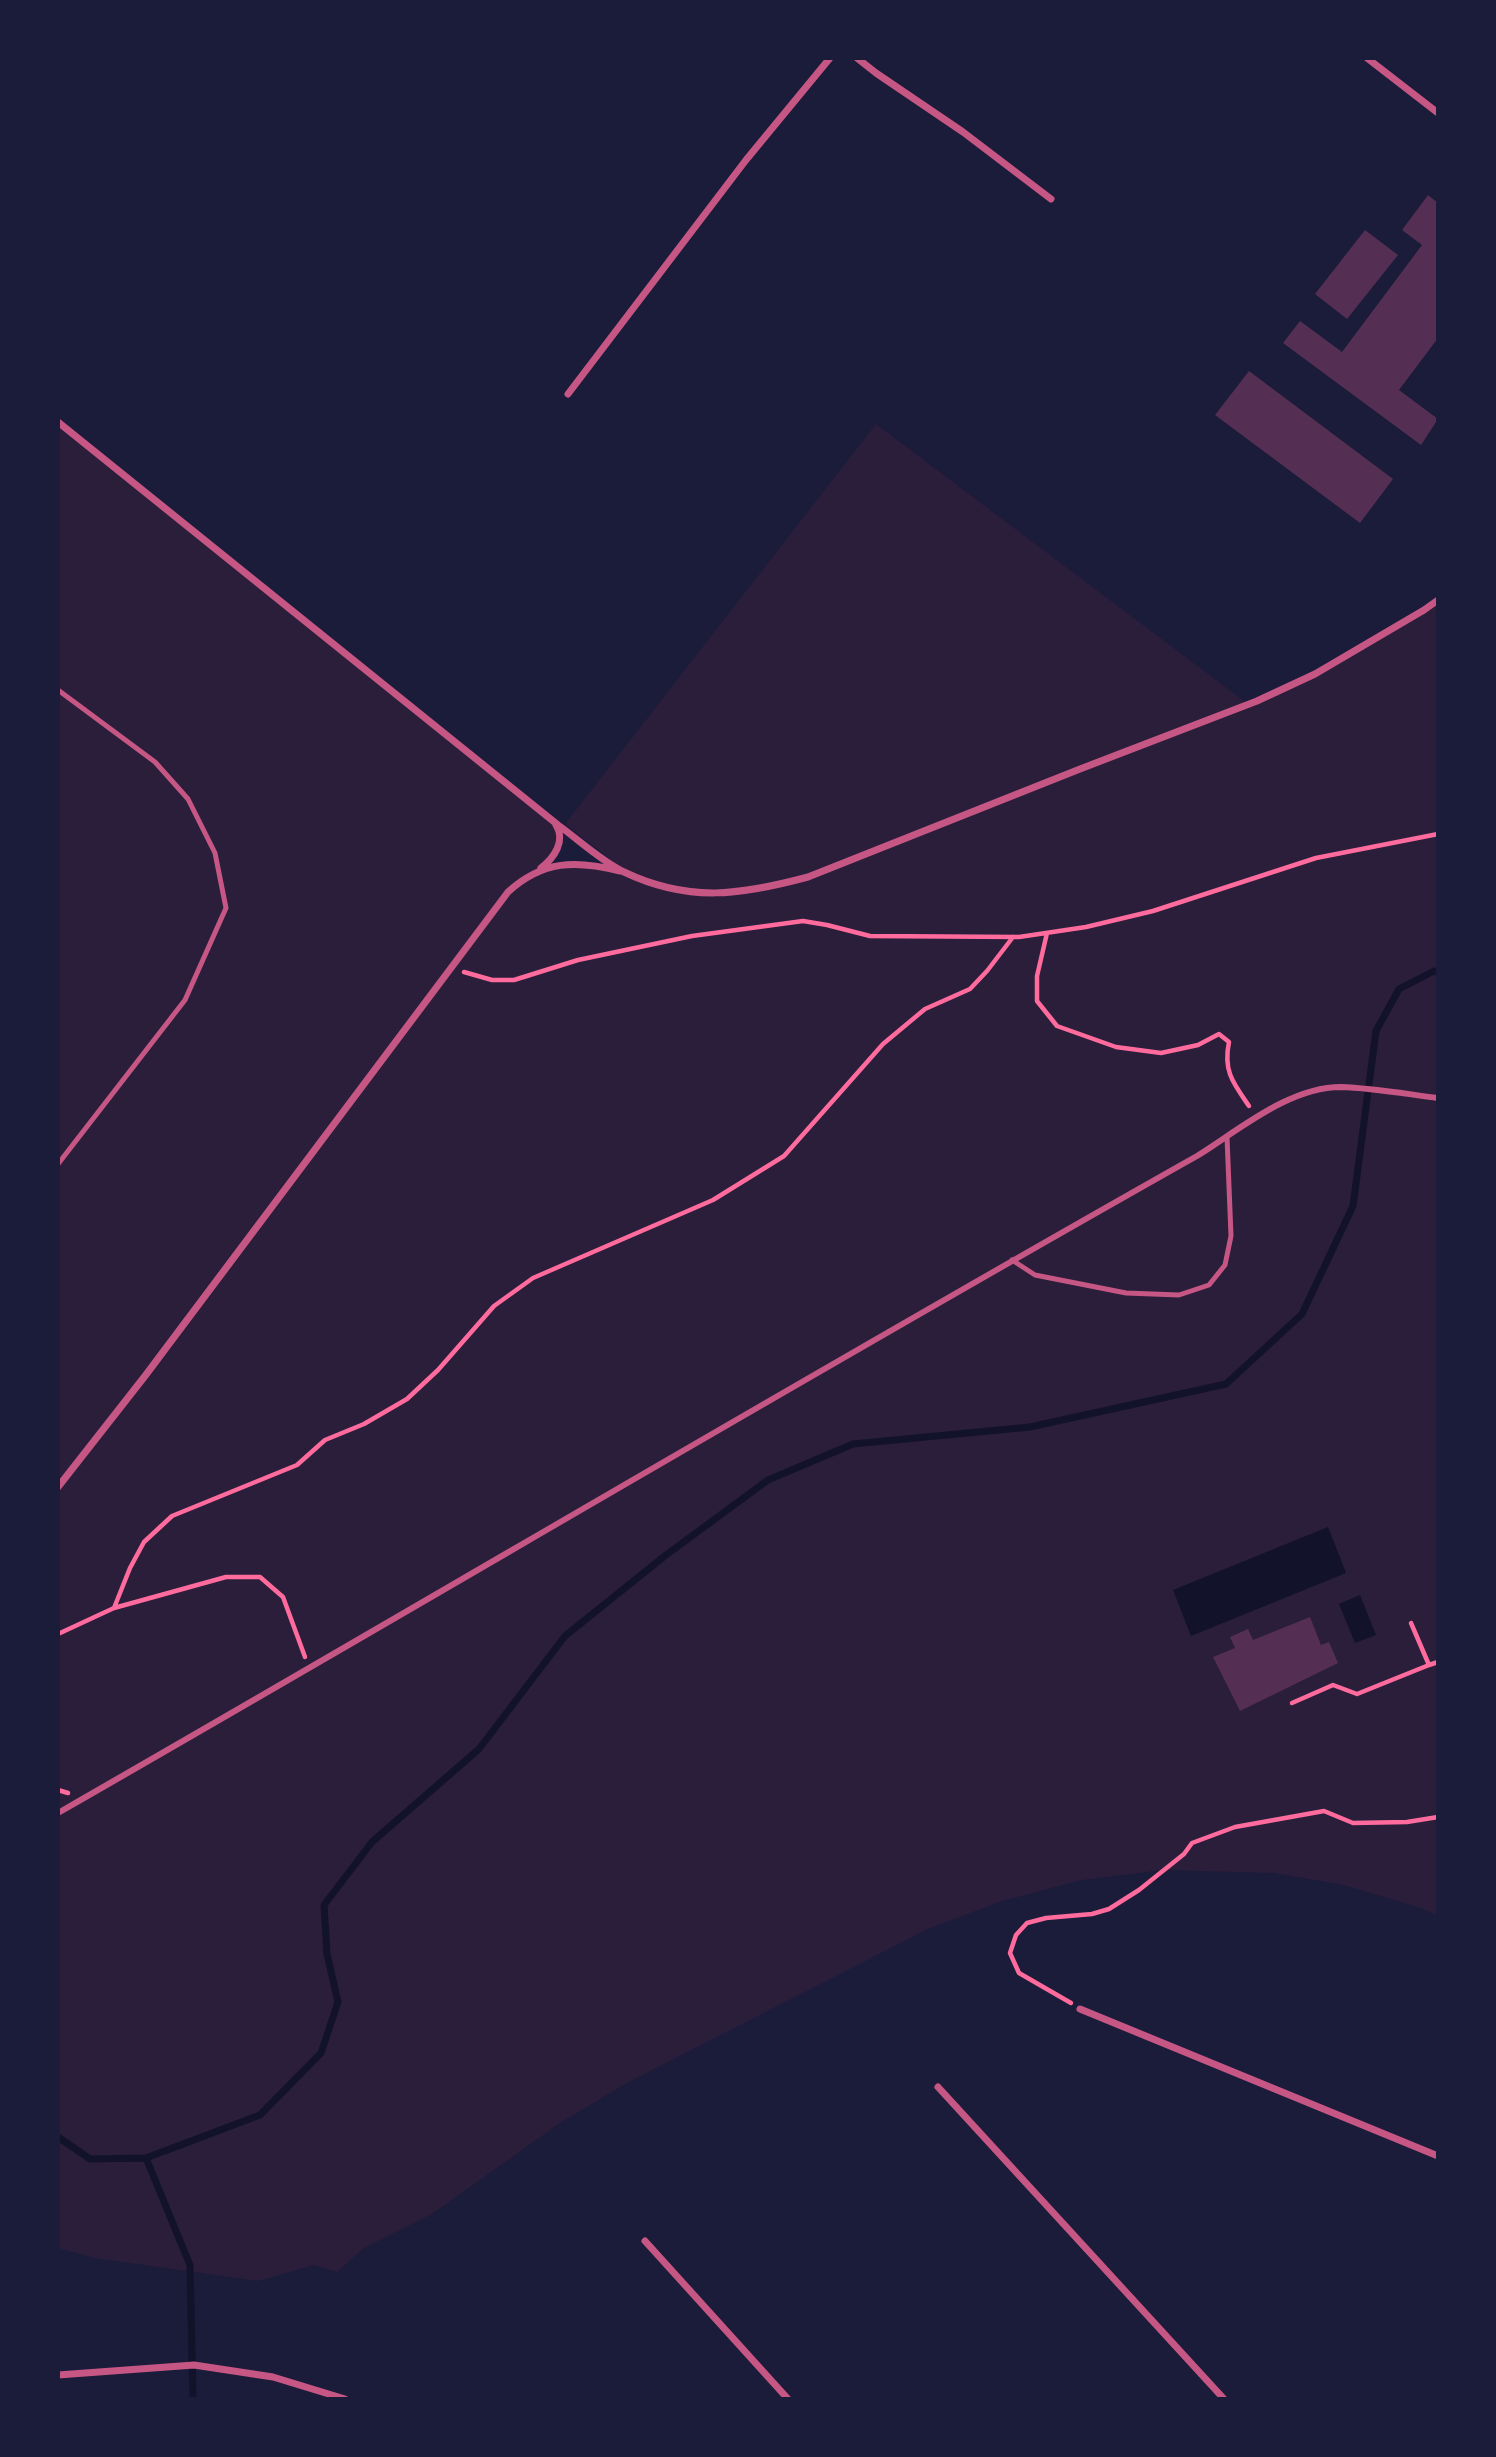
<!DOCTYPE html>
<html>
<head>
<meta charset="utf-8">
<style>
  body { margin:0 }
  #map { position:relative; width:1496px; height:2457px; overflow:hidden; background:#1b1b3a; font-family:Rubik,sans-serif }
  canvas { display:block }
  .frame { position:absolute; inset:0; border:60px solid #1b1b3a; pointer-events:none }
</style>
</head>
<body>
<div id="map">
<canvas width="1496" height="2457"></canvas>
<div class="frame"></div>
</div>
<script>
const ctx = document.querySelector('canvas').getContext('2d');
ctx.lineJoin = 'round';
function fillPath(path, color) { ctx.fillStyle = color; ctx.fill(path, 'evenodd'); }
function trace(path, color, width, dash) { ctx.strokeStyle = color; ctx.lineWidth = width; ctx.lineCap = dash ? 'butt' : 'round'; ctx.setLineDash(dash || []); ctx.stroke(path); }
fillPath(new Path2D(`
  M 58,422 L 558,825 L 560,841 L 547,863 L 556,865 L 625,871 L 565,824 L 876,424 L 1248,704 L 1315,674 L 1438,600 L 1438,1916 L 1421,1908 L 1344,1885 L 1274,1873 L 1162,1870 L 1082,1880 L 1002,1901 L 928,1929 L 625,2084 L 560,2123 L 432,2214 L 364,2248 L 337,2272 L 314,2265 L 258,2281 L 94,2258 L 58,2248 Z`), '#2a1e3b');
fillPath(new Path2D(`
  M 1328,1527 L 1346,1573 L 1191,1636 L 1173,1590 Z
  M 1360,1595 L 1376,1635 L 1355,1643 L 1339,1604 Z`), '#12122b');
trace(new Path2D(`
  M 58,2137 L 90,2159 L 146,2158 L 260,2115 L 321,2053 L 338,2002 L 327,1954 L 324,1905 L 372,1842 L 479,1749 L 565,1636 L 666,1555 L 768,1480 L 853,1444 L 1030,1427 L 1226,1384 L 1302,1314 L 1353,1206 L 1376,1031 L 1399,989 L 1434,971 L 1438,972
  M 146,2158 L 190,2265 L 193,2399`), '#12122b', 7);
fillPath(new Path2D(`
  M 1428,195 L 1438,203 L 1438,338 L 1399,390 L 1438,419 L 1421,445 L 1283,343 L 1300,321 L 1342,352 L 1422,245 L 1402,230 Z
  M 1365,230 L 1398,255 L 1347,319 L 1315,294 Z
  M 1249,371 L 1393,479 L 1360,523 L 1215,415 Z
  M 1310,1617 L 1321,1645 L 1329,1642 L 1338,1663 L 1240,1711 L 1213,1657 L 1235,1648 L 1230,1637 L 1248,1629 L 1253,1640 Z`), '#542f53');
trace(new Path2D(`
  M 1047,933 L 1037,976 L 1037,1001 L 1057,1026 L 1116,1047 L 1161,1053 L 1198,1045 L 1219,1034 L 1229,1042 C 1223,1071 1233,1083 1249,1106
  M 464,972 L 492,980 L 514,980 L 578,960 L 692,936 L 803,921 L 827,925 L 870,936 L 1019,937 L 1086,927 L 1153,911 L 1316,858 L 1438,834
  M 114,1608 L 130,1568 L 144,1542 L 172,1516 L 297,1465 L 325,1440 L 364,1424 L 407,1399 L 438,1370 L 494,1306 L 533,1278 L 713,1200 L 784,1156 L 883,1044 L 925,1009 L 970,989 L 987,971 L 1013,937
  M 58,1634 L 114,1608 L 226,1577 L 260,1577 L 283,1597 L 305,1657
  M 1429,1665 L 1438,1662
  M 1292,1703 L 1333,1685 L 1357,1694 L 1429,1665 L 1411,1623
  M 58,1790 L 68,1793
  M 1071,2003 L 1019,1973 L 1010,1953 L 1016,1935 L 1027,1923 L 1046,1918 L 1092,1914 L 1109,1909 L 1139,1890 L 1184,1854 L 1192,1843 L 1235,1827 L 1324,1811 L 1353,1823 L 1407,1822 L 1438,1817`), '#ff6b9d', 4.5);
trace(new Path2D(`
  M 58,690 L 155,762 L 188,799 L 215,853 L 226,908 L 185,1000 L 58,1164
  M 1012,1260 L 1035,1275 L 1126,1293 L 1179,1295 L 1209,1285 L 1225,1265 L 1231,1236 L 1227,1137`), '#c65784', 5);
trace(new Path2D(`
  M 58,1813 C 438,1595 815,1371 1197,1156 C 1239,1130 1289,1087 1341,1087 C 1373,1088 1406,1094 1438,1098`), '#c65784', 6);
trace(new Path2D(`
  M 857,58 L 876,73 L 963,132 L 1051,199
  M 1367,58 L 1438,113
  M 568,394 L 746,160 L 830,58
  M 58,422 L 558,825 C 579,840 601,861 624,872 C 689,903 741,895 808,877 L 1080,769 L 1257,701 L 1315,674 L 1424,610 L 1438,600
  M 541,868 C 554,858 566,841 556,825
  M 58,1487 L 145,1376 L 508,892 C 543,860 576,860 620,871
  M 1080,2009 L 1438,2156
  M 938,2087 L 1224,2399
  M 645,2241 L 788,2399
  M 58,2375 L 194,2365 L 273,2377 L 345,2399`), '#c65784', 7);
</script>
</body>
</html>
